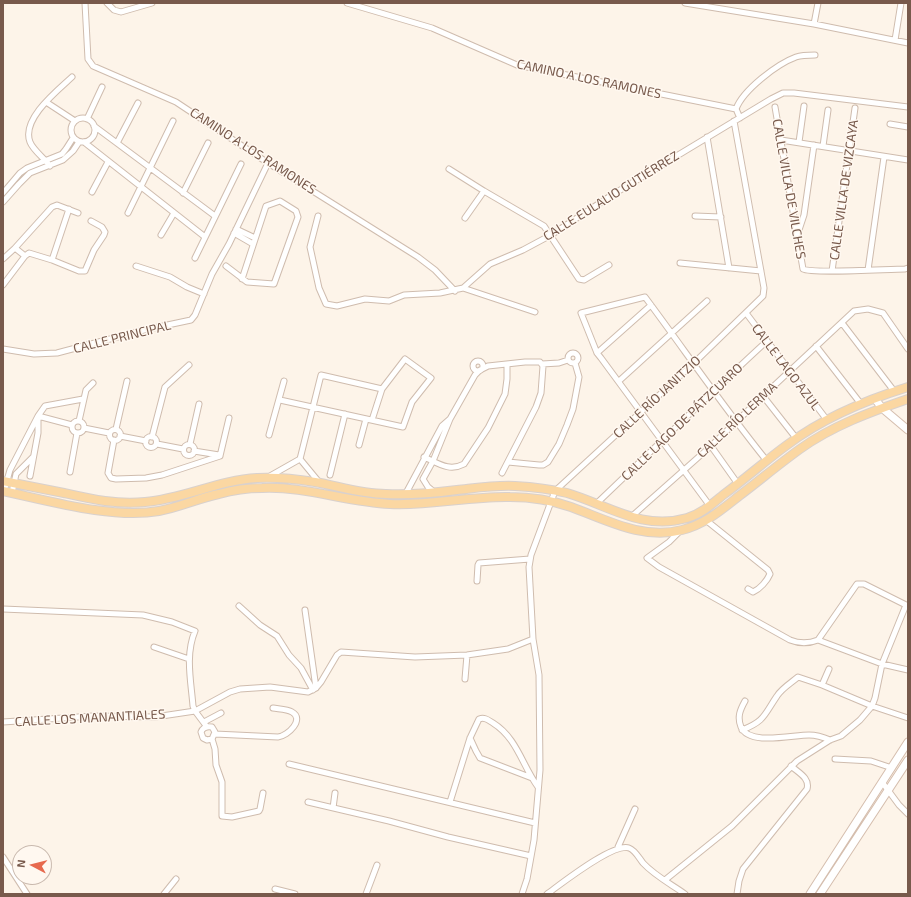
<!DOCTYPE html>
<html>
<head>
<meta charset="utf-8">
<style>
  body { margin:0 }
  #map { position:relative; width:911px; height:897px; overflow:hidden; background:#fdf4e9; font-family:"Exo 2",sans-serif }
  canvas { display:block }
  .frame { position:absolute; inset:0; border:4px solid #785a4c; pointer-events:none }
  .north { position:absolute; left:12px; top:845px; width:40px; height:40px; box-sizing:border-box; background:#fff8f0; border:1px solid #c9b9ae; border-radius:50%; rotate:277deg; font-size:11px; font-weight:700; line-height:16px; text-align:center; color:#785a4c }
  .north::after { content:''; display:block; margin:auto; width:14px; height:18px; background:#e76a4e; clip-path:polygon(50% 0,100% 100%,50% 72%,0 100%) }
</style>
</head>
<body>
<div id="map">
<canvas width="911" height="897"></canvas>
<div class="frame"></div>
<div class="north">N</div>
</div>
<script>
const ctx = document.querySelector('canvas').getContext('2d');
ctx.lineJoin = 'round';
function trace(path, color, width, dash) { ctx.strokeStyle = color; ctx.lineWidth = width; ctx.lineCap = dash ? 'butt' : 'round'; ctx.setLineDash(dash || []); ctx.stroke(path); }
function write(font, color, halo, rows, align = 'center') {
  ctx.font = font + ' "Exo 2",sans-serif'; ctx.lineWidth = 3; ctx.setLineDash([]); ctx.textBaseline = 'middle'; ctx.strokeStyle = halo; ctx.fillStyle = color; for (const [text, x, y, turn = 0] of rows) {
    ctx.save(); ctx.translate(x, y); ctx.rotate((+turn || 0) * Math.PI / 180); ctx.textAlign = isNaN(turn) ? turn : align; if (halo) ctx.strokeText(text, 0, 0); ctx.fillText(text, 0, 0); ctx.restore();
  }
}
const street = new Path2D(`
  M 85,3 L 88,59 L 93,66 L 176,102 L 268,163 L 418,257 L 435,270 L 455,291
  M 107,3 L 114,10 L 121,12 L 152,3
  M 347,3 L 432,28 L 517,65 L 736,109 L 740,118
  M 685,3 L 814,24 L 908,43
  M 814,24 L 818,3
  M 895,40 L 901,3
  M 46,102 L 75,121
  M 775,107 L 803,269 C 812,274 889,269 905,269 L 908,268
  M 736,109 C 743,90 777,64 796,57 C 802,55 809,55 815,55
  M71 130a12 12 0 1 1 24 0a12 12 0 1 1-24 0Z
  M 87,119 L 102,87
  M 890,124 L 908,127
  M 94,126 L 215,216
  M 707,137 L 729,268
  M 781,140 L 908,160
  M 84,142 L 205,237
  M 799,142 L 804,106
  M 117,143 L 138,103
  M 823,146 L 828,110
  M 50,166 C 44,158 33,150 30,142 C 21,119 58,90 72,77
  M 449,169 L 484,191 L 544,226 L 579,279 L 584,280 L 609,265
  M 92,192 L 108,162
  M 3,193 L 20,173 L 27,168 L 62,154 L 66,149 L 73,138
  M 183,193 L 208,143
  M 3,202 L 19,184 L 30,173 L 63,160 L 73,151 L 79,142
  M 128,213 L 173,121
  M 318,216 L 310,247 L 319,288 L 326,304 L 337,306 L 365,299 L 389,301 L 404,295 L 440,293 L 463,288 L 490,264 L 523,250 L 551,235 L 612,195 L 771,99 L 783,93 L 794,93 L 908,107
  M 695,216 L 721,217
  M 465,218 L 484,191
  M 236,229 L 255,238
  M 234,233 L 253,244
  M 161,235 L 174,213
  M 797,236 L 804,215 L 814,145
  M 15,248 L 52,207 L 57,205 L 78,213
  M 195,258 L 241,164
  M 3,259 L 15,248 L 25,256
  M 52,260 L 69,209
  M 680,263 L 761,271
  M 136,266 L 170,277 L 187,287 L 204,294
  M 226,266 L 247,282 L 274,284 L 298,217 L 296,211 L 280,201 L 266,206 L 242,279
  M 868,270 L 884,157
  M 832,271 L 855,108
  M 3,285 L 25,256 L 29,253 L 52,260 L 79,271 L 85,271 L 94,250 L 104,235 L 105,232 L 102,227 L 91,221
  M 463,288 L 535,312
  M 746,313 L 827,420
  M 842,323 L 894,391
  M 816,346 L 861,404
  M 3,349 L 34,354 L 57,353 L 144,330 L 191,320 L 195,315 L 212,274 L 229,244 L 268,163
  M568 358a5 5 0 1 1 10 0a5 5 0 1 1-10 0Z
  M 597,353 L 651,305
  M473 366a5 5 0 1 1 10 0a5 5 0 1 1-10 0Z
  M 542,364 L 559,363 L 568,360
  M 619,381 L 707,301
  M 763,396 L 796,438
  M 280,400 L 403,427 L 412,402 L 431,378 L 405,359 L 382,389 L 372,420
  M 38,416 L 72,425
  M 79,421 L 86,390 L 93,383
  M72 427a6 6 0 1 1 12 0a6 6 0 1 1-12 0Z
  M 84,428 L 109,433
  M 116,429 L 127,381
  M109.5 435a5.5 5.5 0 1 1 11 0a5.5 5.5 0 1 1-11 0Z
  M 269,435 L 284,381
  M 120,436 L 146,441
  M145.5 442a5.5 5.5 0 1 1 11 0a5.5 5.5 0 1 1-11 0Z
  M 152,437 L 165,387 L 189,365
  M 114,440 L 108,473 L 111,478 L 116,479 L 146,478 L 162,475 L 220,456
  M 157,444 L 183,449
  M 190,444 L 199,404
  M183.5 450a5.5 5.5 0 1 1 11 0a5.5 5.5 0 1 1-11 0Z
  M 359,445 L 366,419
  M 711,446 L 738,484
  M 194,451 L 219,455
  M 220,456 L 229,418
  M 424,457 C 438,463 449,472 464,464 L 488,428 L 505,394 L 507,379 L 507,364
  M 300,459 L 319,482
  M 508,462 L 539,465 L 543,465 L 548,462 L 559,444 L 567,425 L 573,409 L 579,377 L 575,363
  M 70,472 L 77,433
  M 330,475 L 345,414
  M 30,476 L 38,433 L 38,417
  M 270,476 L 300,459 L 321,375 L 382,389
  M 4,491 L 10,470 L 38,416 L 45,406 L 83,399
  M 434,492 L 428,487 L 423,479 L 433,461 L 450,419 L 475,375 L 480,370 L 488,366 L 525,362 L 540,362 L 543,366 L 541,393 L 536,407 L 502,473
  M 12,493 L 16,474 L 33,457
  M 405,495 L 442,426 L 450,419
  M 596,504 C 654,449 709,394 767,341
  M 710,506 L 601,358 L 597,353 L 581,313 L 645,297 C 686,352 724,408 767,461
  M 631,517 L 711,446 L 763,396 L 854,311 L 868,309 L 883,313 L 908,349
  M 707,521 L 768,570 L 770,574 C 767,581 760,589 753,592 L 748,589
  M 680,531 L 669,542 L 647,558 L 659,567 L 790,640 C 800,644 808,644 818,640
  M 477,581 L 478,565 L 479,563 L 530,559
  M 239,606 L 260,625 L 277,636 L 289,655 L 301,668 L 313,690
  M 3,609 L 143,615 L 172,622 L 195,631 C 185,655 191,681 193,706 L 195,711 L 207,727
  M 305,610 L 316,688
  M 818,640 L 857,584 L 864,584 L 908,606
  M 818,640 L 882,664 L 908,670
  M 154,647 L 189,659
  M 465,679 L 467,655
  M 822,685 L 829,669
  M 745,701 C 740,710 737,717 741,727 C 749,746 792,735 809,735 C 816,735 823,737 830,740
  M 3,722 L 93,716 L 155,717 L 195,711 L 230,692 L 240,689 L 270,687 L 308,692 L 316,688 L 321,682 L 337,655 L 341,652 L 415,657 L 467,655 L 508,649 L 533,639
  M 204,722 L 221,713
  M 742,730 C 765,721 764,715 777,696 C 782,688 791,683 798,677 L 822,685 L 872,706 L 908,718
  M 215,734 L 278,737 C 288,736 305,719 292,712 C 287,709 278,709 273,708
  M 470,738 L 476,751 L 480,758 L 532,778
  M 212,739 L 207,740 L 203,738 L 201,732 C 203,727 207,726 212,727 L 215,732 L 212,739 L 215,749 L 216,765 L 222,782 L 222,816 L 232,817 L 259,811 L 260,809 L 263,793
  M 835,759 L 871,761 L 892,768
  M 289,764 L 535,823
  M 882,782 L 899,805 L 908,814
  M 308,802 L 389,821 L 448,837 L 531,856
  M 450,802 L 470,738 L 479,719 C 485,717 488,720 493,723 C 517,738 522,765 538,787
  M 333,808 L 335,793
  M 618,847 L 635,809
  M 3,857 L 27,894
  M 665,880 L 732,826 L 797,761 L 830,740 L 841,736 L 860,720 L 872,706 L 875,698 L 882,664 L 906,605
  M 275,889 L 295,894
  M 164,894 L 176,879
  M 366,894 L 377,865
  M 522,894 L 527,879 L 534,840 L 540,770 L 539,675 L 533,639 L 529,567 L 531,555 L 555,491 L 694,363 L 763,296 L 764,288 L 734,121
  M 547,894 C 561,884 614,842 629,848 C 635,850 639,858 643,863 C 655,876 671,884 685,894
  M 737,894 L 739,881 L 743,869 L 807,789 C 810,778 799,773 791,766`);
const secondary = new Path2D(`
  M 875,399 L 882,408 L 908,430
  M 810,894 L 908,742
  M 820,894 L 908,760`);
const primary = new Path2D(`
  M 3,481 C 23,485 44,489 64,493 C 91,499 117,505 145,502 C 183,499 219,480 257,478 C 277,477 296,479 315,482 C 338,486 361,494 386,494 C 409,495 434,493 457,490 C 476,488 495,485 515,486 C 532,487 550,489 567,493 C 608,505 642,531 687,518 C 701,514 712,504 723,495 C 745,479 765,461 787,445 C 823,418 866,400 908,387
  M 3,491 C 50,501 112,519 159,511 C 180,507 199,498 219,494 C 233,490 248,488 262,488 C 305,486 347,502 390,504 C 430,506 470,496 510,497 C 530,497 551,500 571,507 C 607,520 642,540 682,530 C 705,524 720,511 739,496 C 759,481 779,464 800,449 C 832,426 870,412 908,399`);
trace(street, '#cfbcae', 7);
trace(secondary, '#d5beae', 9);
trace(primary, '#d9d1cd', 10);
trace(street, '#fff', 5);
trace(secondary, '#fff', 7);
trace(primary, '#fbd7a2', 8);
write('13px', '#785a4c', '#fff8f0', [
  ["CAMINO A LOS RAMONES",589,79,12],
  ["CAMINO A LOS RAMONES",253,151,33],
  ["CALLE VILLA DE VILCHES",789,189,80],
  ["CALLE VILLA DE VIZCAYA",844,190,-82],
  ["CALLE EULALIO GUTIÉRREZ",611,196,-32],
  ["CALLE PRINCIPAL",122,337,-14],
  ["CALLE LAGO AZUL",786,367,53],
  ["CALLE RÍO JANITZIO",657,397,-43],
  ["CALLE RÍO LERMA",737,420,-43],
  ["CALLE LAGO DE PÁTZCUARO",682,422,-44],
  ["CALLE LOS MANANTIALES",90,718,-3]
]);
</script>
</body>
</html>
